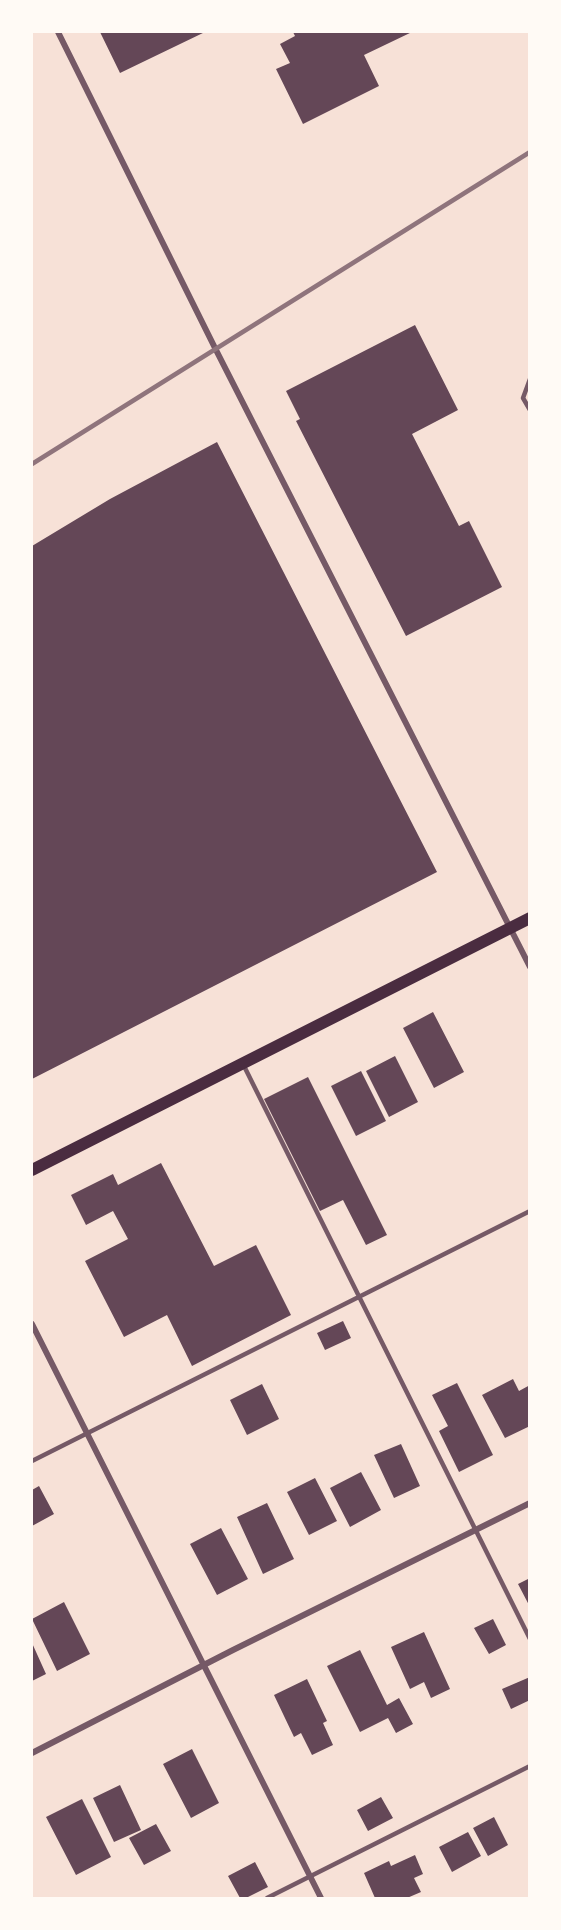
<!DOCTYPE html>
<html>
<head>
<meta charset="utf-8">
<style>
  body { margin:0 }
  #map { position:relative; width:561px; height:1930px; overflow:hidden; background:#f7e1d7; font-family:"DM Sans",sans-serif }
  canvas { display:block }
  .frame { position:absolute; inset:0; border:33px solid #fffaf5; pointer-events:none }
</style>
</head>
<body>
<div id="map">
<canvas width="561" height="1930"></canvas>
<div class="frame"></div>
</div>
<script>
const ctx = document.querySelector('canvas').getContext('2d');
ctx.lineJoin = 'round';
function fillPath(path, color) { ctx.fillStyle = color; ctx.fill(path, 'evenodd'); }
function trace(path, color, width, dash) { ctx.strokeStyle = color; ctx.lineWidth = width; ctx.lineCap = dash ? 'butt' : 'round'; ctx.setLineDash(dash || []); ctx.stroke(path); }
fillPath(new Path2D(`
  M 100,32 L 205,32 L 120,73 Z
  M 293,32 L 412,32 L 364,55 L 379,86 L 303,124 L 276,69 L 290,63 L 280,44 L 295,36 Z
  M 415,325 L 458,410 L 412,434 L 459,526 L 469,521 L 502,587 L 406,636 L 296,421 L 300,419 L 286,391 Z
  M 217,442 L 437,872 L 32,1079 L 32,546 L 110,499 Z
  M 433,1012 L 464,1072 L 434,1088 L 403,1028 Z
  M 395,1056 L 418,1102 L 389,1117 L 366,1071 Z
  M 361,1071 L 386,1121 L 356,1136 L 331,1086 Z
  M 308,1077 L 387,1235 L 366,1245 L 343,1200 L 320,1211 L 264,1099 Z
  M 161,1163 L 214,1266 L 256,1245 L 291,1315 L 192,1366 L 167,1315 L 124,1337 L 85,1261 L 128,1239 L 113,1211 L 86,1225 L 71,1195 L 113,1174 L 118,1185 Z
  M 343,1321 L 351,1338 L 325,1350 L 317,1333 Z
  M 513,1379 L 519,1391 L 530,1385 L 530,1426 L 505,1438 L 482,1395 Z
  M 457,1383 L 493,1455 L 459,1472 L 439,1431 L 448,1426 L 432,1395 Z
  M 262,1384 L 279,1419 L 247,1435 L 230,1400 Z
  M 401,1444 L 420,1486 L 394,1498 L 374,1455 Z
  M 361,1472 L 381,1510 L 350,1527 L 330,1488 Z
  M 315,1478 L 337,1521 L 309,1535 L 287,1492 Z
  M 39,1486 L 54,1514 L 32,1526 L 32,1490 Z
  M 267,1503 L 294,1559 L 263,1574 L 237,1517 Z
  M 221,1528 L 248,1579 L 217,1595 L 190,1544 Z
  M 530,1578 L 530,1607 L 518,1584 Z
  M 64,1602 L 90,1654 L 57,1671 L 32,1619 Z
  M 493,1619 L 506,1645 L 489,1654 L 474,1628 Z
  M 424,1632 L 450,1689 L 431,1698 L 424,1682 L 410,1689 L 391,1647 Z
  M 32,1643 L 46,1674 L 32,1681 Z
  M 360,1650 L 387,1705 L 399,1698 L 413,1724 L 396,1733 L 388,1718 L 360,1732 L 327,1666 Z
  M 530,1677 L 530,1700 L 511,1709 L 502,1689 Z
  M 307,1679 L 327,1721 L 323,1723 L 333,1745 L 312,1755 L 301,1733 L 294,1737 L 274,1695 Z
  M 192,1749 L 219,1803 L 191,1818 L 163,1764 Z
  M 120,1785 L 141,1830 L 114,1842 L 93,1798 Z
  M 381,1797 L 393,1818 L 368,1831 L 357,1810 Z
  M 82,1799 L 111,1857 L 76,1875 L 46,1817 Z
  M 494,1817 L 508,1845 L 488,1856 L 473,1828 Z
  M 156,1824 L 171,1851 L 144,1865 L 129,1838 Z
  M 468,1832 L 481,1856 L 452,1872 L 439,1847 Z
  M 415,1855 L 423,1874 L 414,1878 L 421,1892 L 407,1898 L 375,1898 L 364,1873 L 389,1861 L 391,1866 Z
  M 255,1862 L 268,1887 L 246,1898 L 240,1898 L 228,1876 Z`), '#644757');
trace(new Path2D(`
  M 530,379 L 523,398 L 530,410
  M 243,1064 L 530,1639
  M 32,1461 L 530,1211
  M 267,1898 L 530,1766`), '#755966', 4.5);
trace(new Path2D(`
  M 58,32 L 215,348 L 530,967
  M 32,1324 L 321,1898
  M 32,1753 L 233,1650 L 530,1503`), '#755966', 6);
trace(new Path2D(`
  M 32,1170 L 530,918`), '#4a2c40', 12);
trace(new Path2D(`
  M 32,464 L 530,152`), '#8f747c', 4.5);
</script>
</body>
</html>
